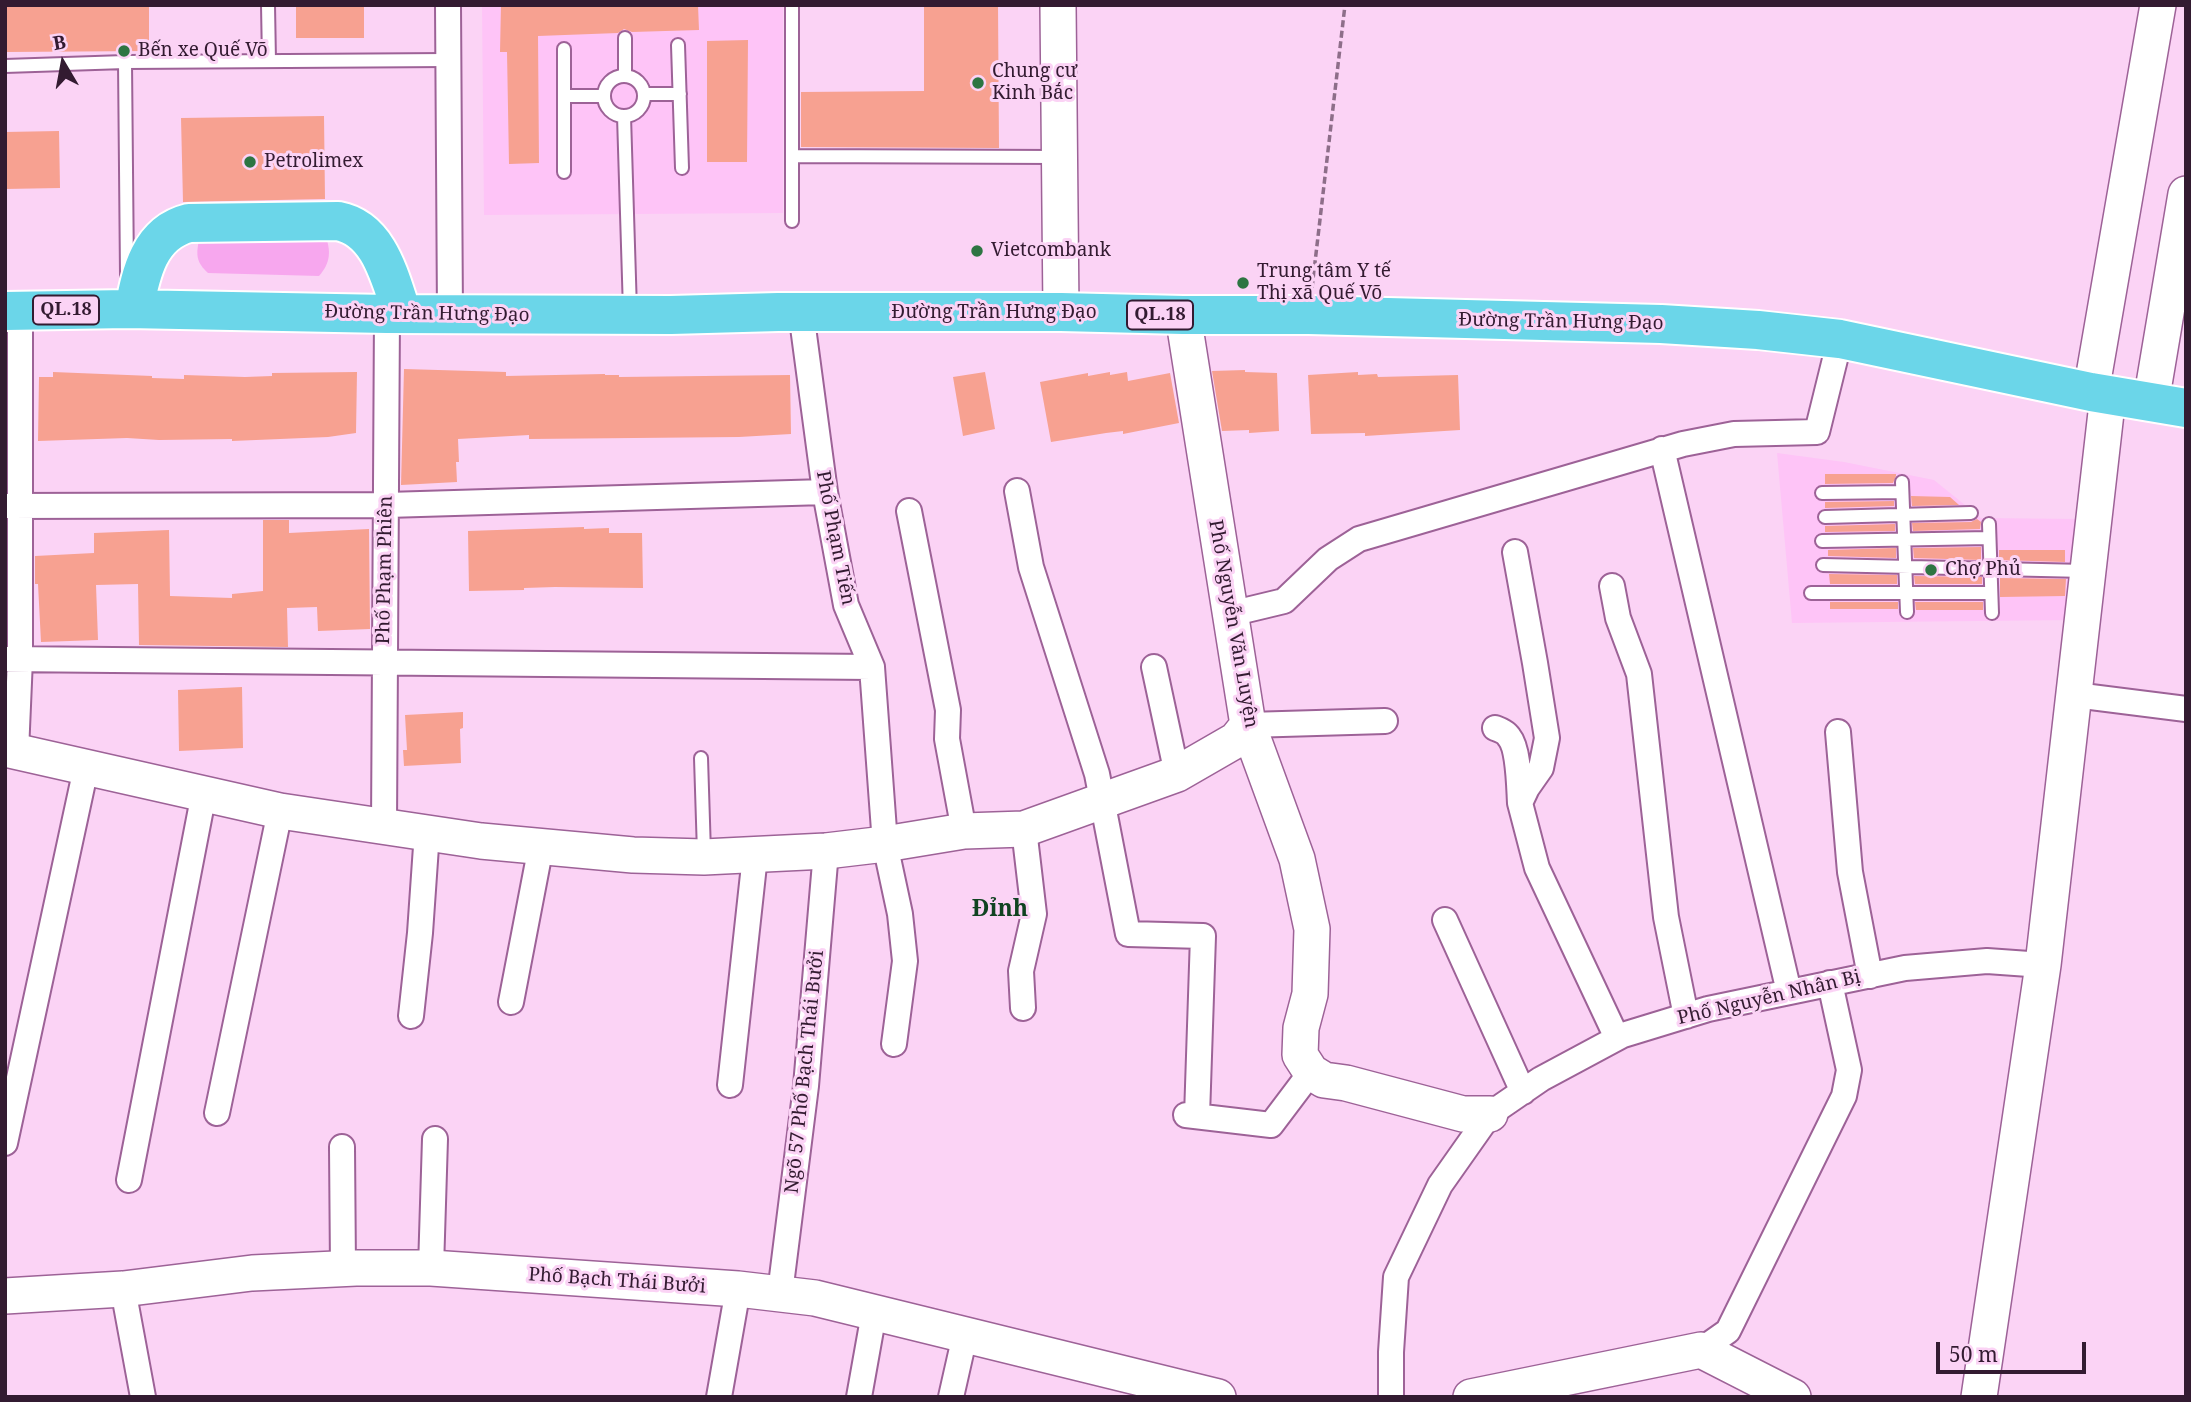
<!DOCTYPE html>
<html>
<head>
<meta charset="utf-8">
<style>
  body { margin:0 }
  #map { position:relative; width:2191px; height:1402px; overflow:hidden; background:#fbd3f5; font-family:"Noto Serif",serif }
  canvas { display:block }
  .frame { position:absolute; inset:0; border:7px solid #331b31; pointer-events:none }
  .north { position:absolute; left:28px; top:28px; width:70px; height:70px; -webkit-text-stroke:5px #fbd3f5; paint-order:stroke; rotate:350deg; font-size:19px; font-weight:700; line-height:28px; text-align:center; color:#331b31 }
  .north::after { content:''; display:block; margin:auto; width:24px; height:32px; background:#331b31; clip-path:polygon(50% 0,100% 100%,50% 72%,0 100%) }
  .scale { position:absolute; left:1936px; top:1342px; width:150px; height:32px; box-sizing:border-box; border:4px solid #331b31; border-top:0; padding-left:9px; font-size:21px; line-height:24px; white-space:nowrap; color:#331b31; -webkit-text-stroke:5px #fbd3f5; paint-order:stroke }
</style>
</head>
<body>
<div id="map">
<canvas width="2191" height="1402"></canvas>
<div class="frame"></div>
<div class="north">B</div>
<div class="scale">50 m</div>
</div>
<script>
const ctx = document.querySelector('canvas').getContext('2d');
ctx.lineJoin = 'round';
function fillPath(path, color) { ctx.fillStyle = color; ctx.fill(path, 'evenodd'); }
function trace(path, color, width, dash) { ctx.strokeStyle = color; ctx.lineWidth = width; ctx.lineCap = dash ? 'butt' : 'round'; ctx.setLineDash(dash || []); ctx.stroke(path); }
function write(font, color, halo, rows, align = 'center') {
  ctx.font = font + ' "Noto Serif",serif'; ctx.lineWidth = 6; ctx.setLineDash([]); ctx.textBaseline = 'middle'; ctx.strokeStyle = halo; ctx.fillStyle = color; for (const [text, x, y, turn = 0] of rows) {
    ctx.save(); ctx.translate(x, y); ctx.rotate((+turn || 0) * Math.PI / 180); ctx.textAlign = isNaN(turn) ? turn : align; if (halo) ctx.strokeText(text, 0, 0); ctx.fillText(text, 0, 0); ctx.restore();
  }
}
fillPath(new Path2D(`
  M 482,5 L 783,5 L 783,213 L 484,215 Z
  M 1777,453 L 1844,462 L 1934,480 L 1981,518 L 2078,519 L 2072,620 L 1792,623 Z`), '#fec4f7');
fillPath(new Path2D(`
  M 325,234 C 331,251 331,262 319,276 L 208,273 C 196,262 196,255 199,240 Z`), '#f7a7ee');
fillPath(new Path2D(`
  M 5,5 L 149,5 L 149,51 L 6,52 Z
  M 296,5 L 364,5 L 364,38 L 296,38 Z
  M 501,5 L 698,5 L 699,30 L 632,32 L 624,29 L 618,33 L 538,36 L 539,163 L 509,164 L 507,52 L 500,52 Z
  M 924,5 L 998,5 L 999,148 L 801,147 L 801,92 L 924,91 Z
  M 748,40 L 747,162 L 707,162 L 707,41 Z
  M 324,116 L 325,199 L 183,202 L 181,118 Z
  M 59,131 L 60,188 L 5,189 L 5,132 Z
  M 404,369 L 506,372 L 506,376 L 605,374 L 605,375 L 619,375 L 619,377 L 790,375 L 791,434 L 739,437 L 529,439 L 529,435 L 458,439 L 459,462 L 456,462 L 457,482 L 401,485 Z
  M 1245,370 L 1245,372 L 1277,373 L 1279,431 L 1249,433 L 1249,430 L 1222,431 L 1212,371 Z
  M 53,372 L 152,376 L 152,378 L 184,379 L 184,375 L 245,377 L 272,376 L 272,373 L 357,372 L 356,433 L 328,437 L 232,441 L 232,439 L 159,440 L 127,438 L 38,441 L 39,377 L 53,377 Z
  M 985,372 L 995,429 L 963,436 L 953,377 Z
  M 1110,372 L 1110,375 L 1127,372 L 1128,381 L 1170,373 L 1179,423 L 1123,434 L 1123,431 L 1106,433 L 1051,442 L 1040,382 L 1088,373 L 1088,376 Z
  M 1358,372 L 1358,375 L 1377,374 L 1378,377 L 1458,375 L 1460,430 L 1365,436 L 1365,433 L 1311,434 L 1308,375 Z
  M 1825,474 L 1896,474 L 1896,476 L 1893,483 L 1825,484 Z
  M 1911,496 L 1950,497 L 1959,505 L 1912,506 Z
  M 1894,501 L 1894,506 L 1825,508 L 1825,502 Z
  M 1977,519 L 1981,522 L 1980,529 L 1913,531 L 1912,523 L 1971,522 Z
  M 263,520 L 289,520 L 289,533 L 369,529 L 370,629 L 318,631 L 317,607 L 287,608 L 288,647 L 139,645 L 138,584 L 96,585 L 98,640 L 41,642 L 38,584 L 35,584 L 35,556 L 94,553 L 94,533 L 169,530 L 170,596 L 232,598 L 232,594 L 263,591 Z
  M 1895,524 L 1895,531 L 1825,532 L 1825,526 Z
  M 584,527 L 584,529 L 609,528 L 609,533 L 642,533 L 643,588 L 555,587 L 524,588 L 524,590 L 469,591 L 468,531 Z
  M 1981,547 L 1981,560 L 1914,558 L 1913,548 Z
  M 1896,548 L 1896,558 L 1828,556 L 1828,550 Z
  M 1999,550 L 2065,550 L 2065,562 L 1999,560 Z
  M 1829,574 L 1897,575 L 1897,584 L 1830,584 Z
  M 1914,576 L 1982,577 L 1982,584 L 1915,584 Z
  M 2000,578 L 2066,579 L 2065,596 L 2000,597 Z
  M 1830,602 L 1898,602 L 1898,609 L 1830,609 Z
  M 1915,602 L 1983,602 L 1983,610 L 1916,610 Z
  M 242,687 L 243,748 L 179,751 L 178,690 Z
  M 463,712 L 463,728 L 460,729 L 461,763 L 404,766 L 403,750 L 407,750 L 405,715 Z`), '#f7a191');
const lane = new Path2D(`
  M 268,5 L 269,61
  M 625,38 L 625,75
  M 678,45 L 682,168
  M 564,49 L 564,96
  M 125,62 L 127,275
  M 5,66 L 125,62 L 449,60
  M604 96a20 20 0 1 1 40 0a20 20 0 1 1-40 0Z
  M 644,94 L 680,94
  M 624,116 L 630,311
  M 792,156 L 792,5
  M 564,172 L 564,96 L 603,96
  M 792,221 L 792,156 L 1058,157
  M 1902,482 L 1907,612
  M 1822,493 L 1902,492
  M 1825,517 L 1971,513
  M 1989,524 L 1992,613
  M 1822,541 L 1989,538
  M 1823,565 L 2085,571
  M 1811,593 L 1991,593
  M 701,758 L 704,853`);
const street = new Path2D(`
  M 448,5 L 450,315
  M 801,312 L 825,492 L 846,605 L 872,667 L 885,844 L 900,914 L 905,961 L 894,1044
  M 1662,449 L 1789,992
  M 1017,491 L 1031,567 L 1097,774 L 1128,934 L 1203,936 L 1197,1116
  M 5,506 L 387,505 L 825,492
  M 909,511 L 948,710 L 947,739 L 964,831
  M 1515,552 L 1535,663 L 1547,738 L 1541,768 L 1527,788 L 1520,803 L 1537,868 L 1617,1038
  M 1612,586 L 1618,618 L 1639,674 L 1666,917 L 1686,1016
  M 1230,614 L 1284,601 L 1328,559 L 1359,539 L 1683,444 L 1734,434 L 1817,432 L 1840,339
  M 5,659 L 872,667
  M 1154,667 L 1177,774
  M 2075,695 L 2186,709
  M 1248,725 L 1385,721
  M 1495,728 C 1500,730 1506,732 1509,737 C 1519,749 1519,787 1520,803
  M 1838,732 L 1850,872 L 1870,976
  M 16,752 L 20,659 L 20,311
  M 384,826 L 387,314
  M 1445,920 L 1523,1092
  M 511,1002 L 541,846
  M 1023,1008 L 1021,971 L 1034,914 L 1024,829
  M 411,1016 L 420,933 L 427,832
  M 730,1085 L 755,856
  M 217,1113 L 280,811
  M 1186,1115 L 1271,1125 L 1311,1072
  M 5,1143 L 86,768
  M 342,1147 L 343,1269
  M 129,1180 L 204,793
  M 431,1268 L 435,1139
  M 123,1289 L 143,1397
  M 780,1293 L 806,1086 L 826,851
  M 1701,1350 L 1728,1331 L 1844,1096 L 1849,1070 L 1830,983
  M 719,1397 L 738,1289
  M 859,1397 L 874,1313
  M 951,1397 L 965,1335
  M 1391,1397 L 1391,1352 L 1396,1277 L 1440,1185 L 1490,1114 L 1541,1079 L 1623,1035 L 1708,1009 L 1905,968 L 1987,961 L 2043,965`);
const secondary = new Path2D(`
  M 1058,5 L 1061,312
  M 1183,315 L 1248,725 L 1297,859 L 1312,929 L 1310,994 L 1301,1028 L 1300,1055 L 1311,1072 L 1324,1080 L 1346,1083 L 1463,1114 L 1490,1114
  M 2091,392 L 2158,5
  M 2151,402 L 2186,194
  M 5,749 L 280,811 L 481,841 L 633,855 L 704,857 L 826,851 L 885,844 L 964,831 L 1024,829 L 1177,774 L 1236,740 L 1248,725
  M 5,1296 L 123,1289 L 252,1273 L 356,1268 L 431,1268 L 738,1289 L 815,1298 L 1218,1397
  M 1471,1397 L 1701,1350 L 1793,1397
  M 1979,1397 L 2043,965 L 2108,395`);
const highway = new Path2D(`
  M 134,309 C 141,273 149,233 189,223 L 338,221 C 380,229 390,279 402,313
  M 5,311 L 128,309 L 387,314 L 671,315 L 778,312 L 1061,312 L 1183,315 L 1309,315 L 1661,324 L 1758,330 L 1840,339 L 2091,392 L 2186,408`);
trace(lane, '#9d6297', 16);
trace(street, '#9d6297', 28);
trace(secondary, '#9d6297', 38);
trace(highway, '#fff', 42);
trace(new Path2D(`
  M 1312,288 L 1345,5`), '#8d6e89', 3.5, [7, 3.5]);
trace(lane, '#fff', 12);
trace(street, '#fff', 24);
trace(secondary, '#fff', 35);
trace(highway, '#6bd6e9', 38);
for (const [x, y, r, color] of [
  [124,51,7,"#2d7542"],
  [978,83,7,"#2d7542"],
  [250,162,7,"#2d7542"],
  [977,251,7,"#2d7542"],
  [1243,283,7,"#2d7542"],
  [1931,570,7,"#2d7542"]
]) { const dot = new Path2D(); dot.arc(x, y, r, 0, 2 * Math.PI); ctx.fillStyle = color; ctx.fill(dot); trace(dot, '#fbd3f5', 2.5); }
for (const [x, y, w] of [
  [66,310,66],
  [1160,315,66]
]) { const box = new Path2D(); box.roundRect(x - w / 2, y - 14.5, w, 29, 5); ctx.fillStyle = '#fbd3f5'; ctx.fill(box); trace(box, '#331b31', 2); }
write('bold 18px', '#331b31', null, [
  ["QL.18",66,310],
  ["QL.18",1160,315]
]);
write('19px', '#331b31', '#fbd3f5', [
  ["Bến xe Quế Võ",138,51],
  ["Chung cư",992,72],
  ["Kinh Bắc",992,94],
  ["Petrolimex",264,162],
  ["Vietcombank",991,251],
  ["Trung tâm Y tế",1257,272],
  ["Thị xã Quế Võ",1257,294],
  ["Chợ Phủ",1945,570]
], 'left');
write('19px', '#331b31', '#fbd3f5', [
  ["Đường Trần Hưng Đạo",994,313],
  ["Đường Trần Hưng Đạo",427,314,1],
  ["Đường Trần Hưng Đạo",1561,322,1],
  ["Phố Phạm Tiến",835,538,79],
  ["Phố Phạm Phiên",385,570,-89],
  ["Phố Nguyễn Văn Luyện",1233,624,80],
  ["Phố Nguyễn Nhân Bị",1769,998,-13],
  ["Ngõ 57 Phố Bạch Thái Bưởi",805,1072,-84],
  ["Phố Bạch Thái Bưởi",617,1281,4]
]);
write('bold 23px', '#104321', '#fbd3f5', [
  ["Đỉnh",1000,909]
]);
</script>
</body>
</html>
